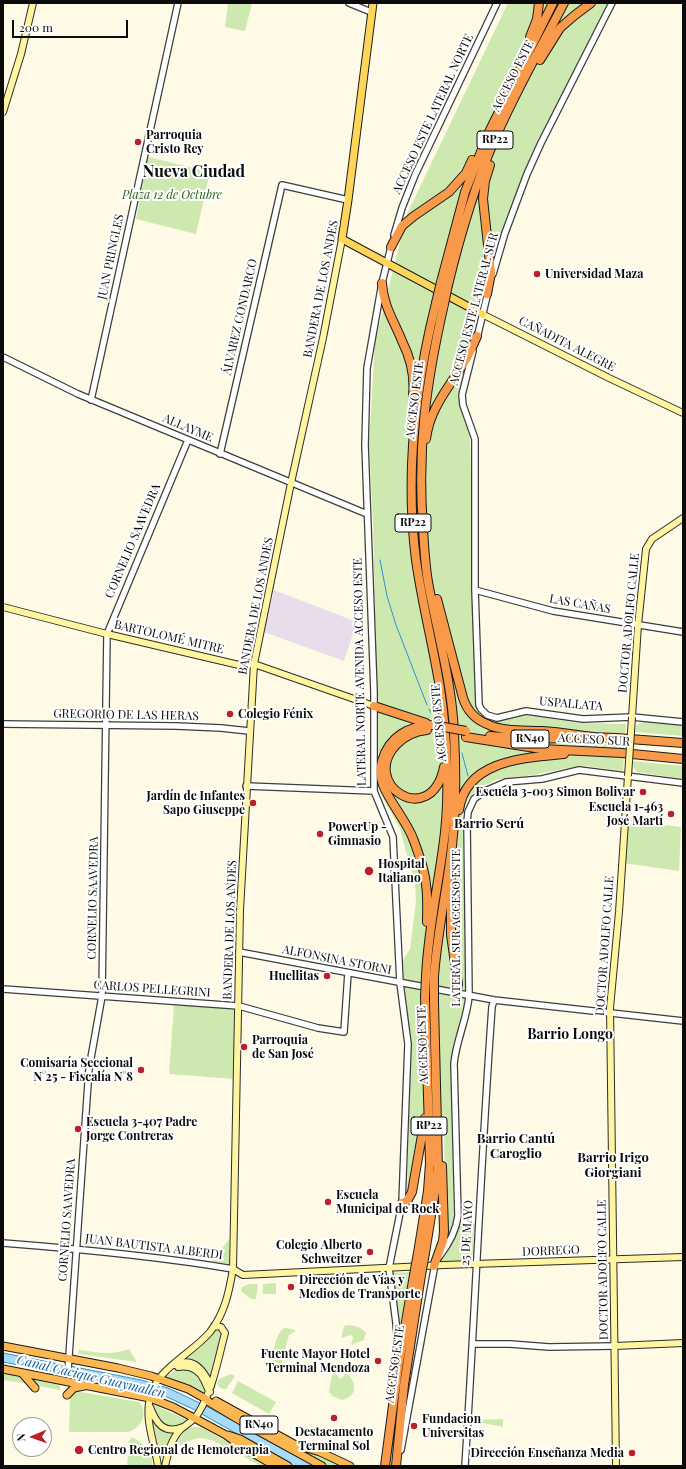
<!DOCTYPE html>
<html>
<head>
<meta charset="utf-8">
<style>
  body { margin:0 }
  #map { position:relative; width:686px; height:1469px; overflow:hidden; background:#fffae6; font-family:"Playfair Display",serif }
  canvas { display:block }
  .frame { position:absolute; inset:0; border:4px solid #0a0a0a; pointer-events:none }
  .north { position:absolute; left:12px; top:1417px; width:40px; height:40px; box-sizing:border-box; background:#fff; border:1px solid #9d9d9d; border-radius:50%; rotate:268deg; font-size:11px; font-weight:700; line-height:16px; text-align:center; color:#0a0a0a }
  .north::after { content:''; display:block; margin:auto; width:14px; height:18px; background:#bc1f27; clip-path:polygon(50% 0,100% 100%,50% 72%,0 100%) }
  .scale { position:absolute; left:12px; top:20px; width:116px; height:18px; box-sizing:border-box; border:2px solid #0a0a0a; border-top:0; padding-left:5px; font-size:12px; line-height:14px; white-space:nowrap; color:#0a0a0a; -webkit-text-stroke:3px #fff; paint-order:stroke }
</style>
</head>
<body>
<div id="map">
<canvas width="686" height="1469"></canvas>
<div class="frame"></div>
<div class="north">N</div>
<div class="scale">200 m</div>
</div>
<script>
const ctx = document.querySelector('canvas').getContext('2d');
ctx.lineJoin = 'round';
function fillPath(path, color) { ctx.fillStyle = color; ctx.fill(path, 'evenodd'); }
function trace(path, color, width, dash) { ctx.strokeStyle = color; ctx.lineWidth = width; ctx.lineCap = dash ? 'butt' : 'round'; ctx.setLineDash(dash || []); ctx.stroke(path); }
function write(font, color, halo, rows, align = 'center') {
  ctx.font = font + ' "Playfair Display",serif'; ctx.lineWidth = 4; ctx.setLineDash([]); ctx.textBaseline = 'middle'; ctx.strokeStyle = halo; ctx.fillStyle = color; for (const [text, x, y, turn = 0] of rows) {
    ctx.save(); ctx.translate(x, y); ctx.rotate((+turn || 0) * Math.PI / 180); ctx.textAlign = isNaN(turn) ? turn : align; if (halo) ctx.strokeText(text, 0, 0); ctx.fillText(text, 0, 0); ctx.restore();
  }
}
fillPath(new Path2D(`
  M 274,590 L 357,622 L 344,661 L 264,632 Z`), '#e8ddea');
fillPath(new Path2D(`
  M 228,3 L 252,3 L 245,31 L 225,27 Z
  M 508,3 L 609,3 L 575,75 L 537,142 L 499,237 L 460,391 L 461,406 L 470,434 L 477,708 L 480,714 L 491,720 L 506,719 L 519,716 L 528,715 L 579,723 L 626,724 L 623,771 L 585,766 L 574,767 L 533,775 L 498,779 L 481,787 L 468,799 L 462,814 L 467,995 L 465,1014 L 451,1058 L 454,1227 L 446,1239 L 444,1128 L 420,1129 L 411,1180 L 407,1195 L 411,1045 L 404,982 L 403,960 L 410,949 L 416,901 L 415,884 L 400,829 L 379,790 L 373,522 L 369,444 L 375,342 L 407,214 Z
  M 148,157 L 210,172 L 196,234 L 136,219 Z
  M 645,722 L 683,724 L 683,736 L 635,732 L 636,725 Z
  M 632,761 L 683,766 L 683,779 L 637,772 L 633,767 Z
  M 625,820 L 681,827 L 679,871 L 623,863 Z
  M 174,1005 L 235,1009 L 233,1079 L 169,1074 Z
  M 460,1223 L 475,1223 L 472,1261 L 441,1263 L 439,1260 C 448,1248 457,1238 460,1223 Z
  M 229,1239 L 229,1264 L 212,1262 Z
  M 410,1272 L 399,1330 L 396,1298 L 392,1273 Z
  M 276,1283 L 276,1294 L 263,1294 L 263,1284 Z
  M 249,1284 L 258,1284 L 256,1299 L 251,1299 L 241,1291 L 242,1287 Z
  M 349,1325 C 356,1326 361,1327 366,1333 L 364,1340 L 351,1345 L 353,1337 L 351,1335 L 341,1338 L 344,1326 Z
  M 218,1328 L 222,1332 L 210,1375 L 200,1364 L 186,1359 L 203,1345 Z
  M 284,1328 L 292,1329 L 296,1331 L 289,1335 L 282,1362 L 286,1369 L 282,1370 L 273,1364 C 272,1354 275,1335 284,1328 Z
  M 129,1349 L 137,1362 L 78,1354 L 79,1350 C 98,1352 111,1356 129,1349 Z
  M 403,1364 L 393,1466 L 388,1466 Z
  M 181,1369 C 196,1369 203,1380 205,1394 L 165,1377 L 175,1371 Z
  M 333,1371 L 340,1379 L 344,1376 L 345,1372 C 357,1381 359,1396 342,1400 L 332,1396 L 329,1391 Z
  M 3,1373 L 23,1377 L 28,1384 L 3,1380 Z
  M 231,1374 L 235,1376 L 226,1389 C 222,1389 219,1388 217,1384 L 219,1379 Z
  M 32,1379 L 60,1385 L 60,1390 L 39,1386 Z
  M 238,1381 L 276,1402 L 269,1414 L 232,1393 Z
  M 75,1391 L 139,1402 C 149,1413 141,1429 128,1432 L 69,1432 L 70,1396 Z
  M 154,1405 L 188,1420 C 174,1434 153,1424 154,1405 Z
  M 503,1419 L 503,1427 L 473,1421 L 475,1420 Z
  M 152,1420 L 161,1430 L 173,1433 L 167,1443 L 162,1459 Z
  M 192,1427 L 201,1427 L 210,1432 L 269,1466 L 261,1466 C 247,1459 216,1439 201,1438 C 192,1438 181,1445 174,1449 C 178,1440 182,1431 192,1427 Z
  M 132,1437 C 143,1443 154,1453 152,1466 L 127,1466 L 129,1441 Z
  M 293,1447 L 320,1456 L 342,1466 L 327,1466 Z`), '#cee9b0');
const water = new Path2D(`
  M 3,1353 L 141,1380 L 168,1388 L 206,1406 L 315,1466 L 294,1466 L 193,1409 L 167,1397 L 148,1391 L 113,1383 L 3,1362 Z`);
fillPath(water, '#a9daf8');
trace(water, '#2f90d1', 1);
trace(new Path2D(`
  M 380,560 L 387,596 L 396,625 L 427,705
  M 429,709 L 431,713
  M 462,753 L 468,776`), '#2f90d1', 1);
const tertiary = new Path2D(`
  M 349,3 L 371,12
  M 394,235 L 402,208 L 415,175 L 497,3
  M 392,243 L 382,283 L 367,368 L 365,445 L 374,692 L 374,791 L 393,837 L 400,983 L 408,1044 L 402,1203 L 389,1268 L 396,1323 L 398,1355
  M 493,274 L 505,233 L 527,174 L 541,143 L 612,3
  M 477,338 L 488,292
  M 473,351 L 462,395 L 463,405 L 475,439 L 475,590 L 479,705 L 481,709 L 487,715 L 497,718 L 526,711 L 583,719 L 632,717 L 683,722
  M 3,357 L 78,394 L 367,514
  M 91,400 L 178,3
  M 220,454 L 282,185 L 348,200
  M 475,590 L 553,611 L 683,632
  M 3,724 L 176,726 L 221,728 L 249,731
  M 246,786 L 374,791
  M 239,952 L 494,1000 L 683,1021
  M 3,989 L 239,1006 L 318,1028 L 344,1032 L 348,973
  M 3,1243 C 80,1249 157,1256 233,1269
  M 439,1257 C 449,1244 456,1232 458,1216 L 454,1064 C 456,1040 467,1020 469,996 L 467,822 L 468,812 L 474,799 L 485,791 L 506,782 L 542,779 L 579,770 L 683,783
  M 473,1344 L 510,1344 L 549,1347 L 615,1346
  M 68,1370 L 89,1069 L 102,996 L 107,634 L 188,440
  M 401,1450 L 435,1264
  M 465,1466 C 475,1313 481,1160 492,1007 L 494,1000`);
const secondary = new Path2D(`
  M 3,112 L 21,54 L 33,3
  M 482,314 L 609,378 L 683,413
  M 3,607 L 107,634 L 239,665 L 254,664 L 374,706
  M 632,717 L 638,625 L 646,549 L 652,539 L 683,518
  M 233,1269 L 243,1275 L 444,1265 L 683,1257
  M 615,1346 L 683,1343
  M 175,1365 C 194,1356 204,1371 211,1386
  M 178,1367 C 189,1365 199,1369 204,1380 C 206,1384 207,1388 210,1392
  M 150,1407 C 156,1423 164,1435 183,1427
  M 158,1466 C 155,1445 146,1424 149,1403 C 154,1368 190,1356 210,1332 C 225,1313 229,1292 233,1269 L 240,910 L 254,664 L 291,483 L 323,338 L 342,239
  M 165,1466 C 168,1453 171,1439 181,1429 C 187,1424 195,1420 199,1412 C 213,1389 218,1359 225,1333 L 221,1327 L 214,1326
  M 616,1466 L 610,1008 L 619,912 L 628,776`);
const primary = new Path2D(`
  M 373,3 L 348,200 L 342,239 L 482,314`);
const trunk = new Path2D(`
  M 3,1346 L 118,1368 L 151,1376 L 188,1389 L 206,1399 L 209,1402 L 251,1427 L 322,1466
  M 3,1369 L 150,1398 L 173,1407 L 198,1420 L 226,1435 L 241,1446 L 275,1466
  M 22,1373 L 35,1388
  M 67,1395 L 74,1388 L 84,1386
  M 216,1401 L 294,1444 L 320,1452 L 350,1466
  M 228,1435 L 240,1439 L 288,1466`);
const motorway = new Path2D(`
  M 530,37 L 537,19 L 539,3
  M 540,60 L 560,28 L 575,15 L 591,3
  M 391,247 L 402,226 L 414,216 L 449,192 L 466,173 L 472,160
  M 441,282 L 465,192 L 488,134 L 553,3
  M 382,283 C 383,305 394,321 402,341 C 410,357 415,376 413,395
  M 448,285 C 460,236 474,187 494,141 C 514,94 540,49 564,3
  M 487,294 L 491,273 L 483,199 L 485,181 L 490,165
  M 426,439 C 430,406 452,384 468,356 C 471,350 474,343 477,336
  M 437,599 L 463,698 C 467,710 474,719 487,724 C 503,732 524,730 542,731 C 559,732 577,735 594,737
  M 374,706 L 426,723
  M 427,730 C 416,731 405,736 397,744 C 358,784 431,831 444,767
  M 490,736 L 525,739 L 572,738
  M 466,737 L 516,745 L 542,749 L 622,753 L 683,759
  M 590,737 L 616,738 L 683,743
  M 459,810 C 466,760 524,758 564,754
  M 451,879 L 451,935 L 458,984 L 456,994
  M 427,922 C 427,910 428,898 426,885 C 425,870 419,855 414,841 C 407,821 391,805 383,785 C 380,777 380,768 382,761 C 389,736 409,726 433,725
  M 426,976 C 428,933 437,891 443,848 C 447,821 448,793 447,766 C 446,740 444,714 440,688 C 433,645 422,603 416,560 C 405,473 415,387 436,303
  M 434,977 C 437,933 447,890 452,846 C 456,808 456,771 454,733 C 452,682 437,632 428,582 C 425,564 424,546 423,528 C 417,447 426,383 444,304
  M 402,1203 L 407,1201 L 412,1192 L 425,1118
  M 418,1253 L 428,1191 L 430,1163 L 425,997
  M 425,1253 L 435,1191 L 438,1168 L 434,1002
  M 434,1266 L 443,1241 L 444,1231 L 442,1166
  M 385,1466 L 398,1368 L 414,1275
  M 396,1466 L 404,1385 L 421,1275`);
trace(tertiary, '#3d3d3d', 8);
trace(secondary, '#2c2c2c', 8);
trace(primary, '#1b1b1b', 9);
trace(trunk, '#1b1b1b', 9);
trace(motorway, '#1b1b1b', 10);
trace(tertiary, '#fff', 5.5);
trace(secondary, '#fff5a1', 6);
trace(primary, '#fdd558', 7);
trace(trunk, '#fbb851', 7);
trace(motorway, '#f99a4a', 8);
const secondaryBridge = new Path2D(`
  M 628,776 L 632,717`);
const motorwayBridge = new Path2D(`
  M 436,303 L 441,282
  M 444,304 L 448,285
  M 433,725 L 466,731
  M 425,997 L 426,976
  M 434,1002 L 434,977
  M 414,1275 L 418,1253
  M 421,1275 L 425,1253`);
trace(secondaryBridge, '#2c2c2c', 8, []);
trace(motorwayBridge, '#1b1b1b', 10, []);
trace(secondaryBridge, '#fff5a1', 6);
trace(motorwayBridge, '#f99a4a', 8);
for (const [x, y, r, color] of [
  [138,142,4,"#bc1f27"],
  [537,274,4,"#bc1f27"],
  [230,714,4,"#bc1f27"],
  [643,792,4,"#bc1f27"],
  [253,803,4,"#bc1f27"],
  [671,814,4,"#bc1f27"],
  [320,834,4,"#bc1f27"],
  [369,871,5,"#bc1f27"],
  [327,976,4,"#bc1f27"],
  [244,1047,4,"#bc1f27"],
  [141,1070,4,"#bc1f27"],
  [78,1129,4,"#bc1f27"],
  [328,1202,4,"#bc1f27"],
  [370,1252,4,"#bc1f27"],
  [291,1287,4,"#bc1f27"],
  [378,1361,4,"#bc1f27"],
  [334,1418,4,"#bc1f27"],
  [414,1426,4,"#bc1f27"],
  [79,1450,5,"#bc1f27"],
  [632,1453,4,"#bc1f27"]
]) { const dot = new Path2D(); dot.arc(x, y, r, 0, 2 * Math.PI); ctx.fillStyle = color; ctx.fill(dot); trace(dot, '#fff', 1.5); }
for (const [x, y, w] of [
  [495,140,36],
  [413,523,36],
  [530,739,38],
  [429,1126,36],
  [259,1425,38]
]) { const box = new Path2D(); box.roundRect(x - w / 2, y - 9, w, 18, 3); ctx.fillStyle = '#fff'; ctx.fill(box); trace(box, '#0a0a0a', 1); }
write('bold 11px', '#0a0a0a', null, [
  ["RP22",495,140],
  ["RP22",413,523],
  ["RN40",530,739],
  ["RP22",429,1126],
  ["RN40",259,1425]
]);
write('12px', '#0a0a0a', '#fff', [
  ["ACCESO ESTE",513,76,-63],
  ["ACCESO ESTE LATERAL NORTE",433,114,-65],
  ["JUAN PRINGLES",111,257,-78],
  ["BANDERA DE LOS ANDES",321,289,-79],
  ["ACCESO ESTE LATERAL SUR",474,309,-75],
  ["ÁLVAREZ CONDARCO",240,317,-77],
  ["CAÑADITA ALEGRE",567,344,27],
  ["ACCESO ESTE",415,400,-83],
  ["ALLAYME",188,428,23],
  ["CORNELIO SAAVEDRA",133,541,-67],
  ["LAS CAÑAS",580,604,10],
  ["BANDERA DE LOS ANDES",256,606,-79],
  ["DOCTOR ADOLFO CALLE",629,623,-85],
  ["BARTOLOMÉ MITRE",169,637,13],
  ["LATERAL NORTE AVENIDA ACCESO ESTE",360,672,-91],
  ["USPALLATA",571,704,5],
  ["GREGORIO DE LAS HERAS",126,715,1],
  ["ACCESO ESTE",439,723,-95],
  ["ACCESO SUR",594,740,3],
  ["CORNELIO SAAVEDRA",93,898,-89],
  ["LATERAL SUR ACCESO ESTE",456,928,-90],
  ["BANDERA DE LOS ANDES",230,930,-88],
  ["DOCTOR ADOLFO CALLE",605,946,-86],
  ["ALFONSINA STORNI",337,960,11],
  ["CARLOS PELLEGRINI",152,989,4],
  ["ACCESO ESTE",423,1045,-92],
  ["CORNELIO SAAVEDRA",67,1220,-86],
  ["25 DE MAYO",467,1233,-87],
  ["JUAN BAUTISTA ALBERDI",154,1247,7],
  ["DORREGO",551,1251,-2],
  ["DOCTOR ADOLFO CALLE",603,1270,-91],
  ["ACCESO ESTE",395,1364,-82]
]);
write('bold 12px', '#0a0a0a', '#fff', [
  ["Parroquia",146,135],
  ["Cristo Rey",146,149],
  ["Universidad Maza",545,274],
  ["Colegio Fénix",238,714],
  ["Escuela 3-003 Simon Bolivar",635,792,"right"],
  ["Jardín de Infantes",245,796,"right"],
  ["Sapo Giuseppe",245,810,"right"],
  ["Escuela 1-463",663,807,"right"],
  ["José Martí",663,821,"right"],
  ["PowerUp -",328,827],
  ["Gimnasio",328,841],
  ["Hospital",378,864],
  ["Italiano",378,878],
  ["Huellitas",319,976,"right"],
  ["Parroquia",252,1040],
  ["de San José",252,1054],
  ["Comisaría Seccional",133,1063,"right"],
  ["N°25 - Fiscalía N°8",133,1077,"right"],
  ["Escuela 3-407 Padre",86,1122],
  ["Jorge Contreras",86,1136],
  ["Escuela",336,1195],
  ["Municipal de Rock",336,1209],
  ["Colegio Alberto",362,1245,"right"],
  ["Schweitzer",362,1259,"right"],
  ["Dirección de Vías y",299,1280],
  ["Medios de Transporte",299,1294],
  ["Fuente Mayor Hotel",370,1354,"right"],
  ["Terminal Mendoza",370,1368,"right"],
  ["Fundacion",422,1419],
  ["Universitas",422,1433],
  ["Destacamento",334,1432,"center"],
  ["Terminal Sol",334,1446,"center"],
  ["Centro Regional de Hemoterapia",88,1450],
  ["Dirección Enseñanza Media",624,1453,"right"]
], 'left');
write('italic 12px', '#29611a', '#fff', [
  ["Plaza 12 de Octubre",172,195]
]);
write('bold 13px', '#0a0a0a', '#fff', [
  ["Barrio Serú",489,824],
  ["Barrio Cantú",516,1139],
  ["Caroglio",516,1154],
  ["Barrio Irigo",613,1158],
  ["Giorgiani",613,1173]
]);
write('italic 13px', '#11609d', '#fff', [
  ["Canal Cacique Guaymallén",91,1377,13]
]);
write('bold 14px', '#0a0a0a', '#fff', [
  ["Barrio Longo",570,1035]
]);
write('bold 16px', '#0a0a0a', '#fff', [
  ["Nueva Ciudad",194,172]
]);
</script>
</body>
</html>
